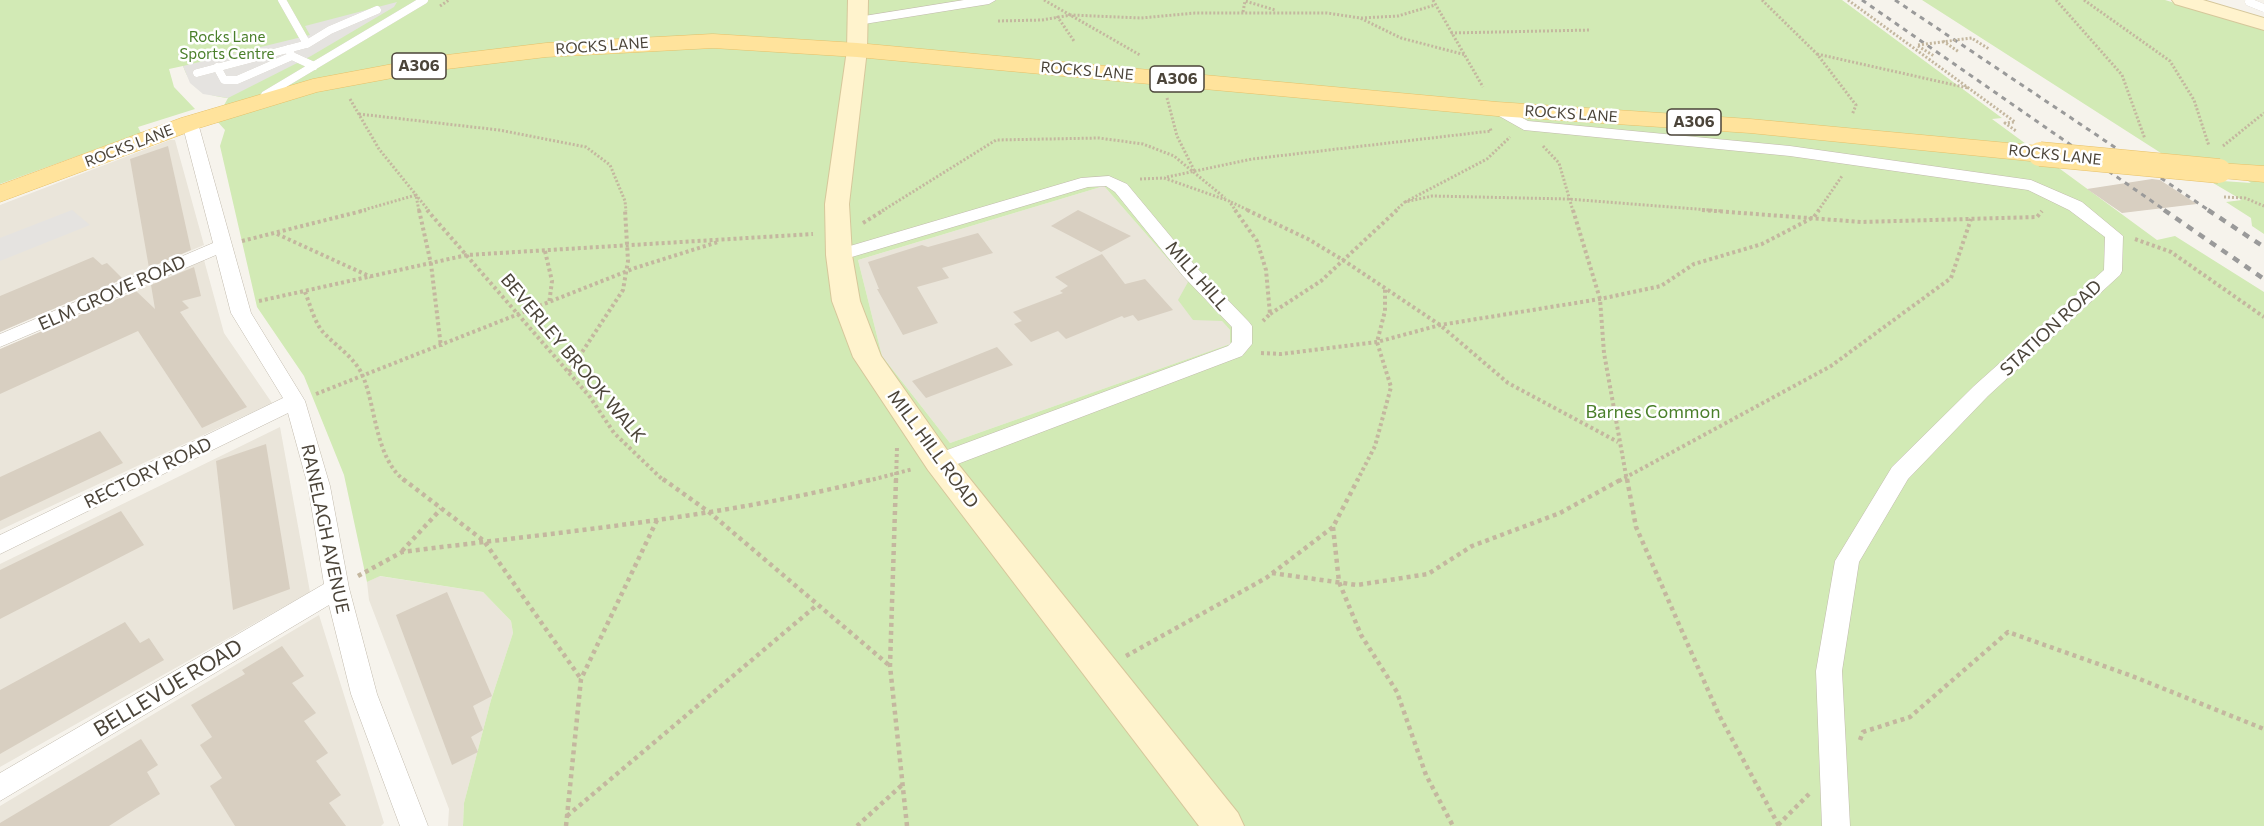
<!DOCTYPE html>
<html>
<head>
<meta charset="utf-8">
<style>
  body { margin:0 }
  canvas { display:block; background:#f6f3ec }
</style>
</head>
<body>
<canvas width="2264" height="826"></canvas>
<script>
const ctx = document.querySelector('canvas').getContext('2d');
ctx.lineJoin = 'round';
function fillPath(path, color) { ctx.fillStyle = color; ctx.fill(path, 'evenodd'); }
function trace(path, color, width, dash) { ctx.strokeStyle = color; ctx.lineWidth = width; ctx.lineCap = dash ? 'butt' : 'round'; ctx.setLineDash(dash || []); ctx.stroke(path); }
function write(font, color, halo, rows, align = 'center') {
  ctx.font = font + ' Commissioner,sans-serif'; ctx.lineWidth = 5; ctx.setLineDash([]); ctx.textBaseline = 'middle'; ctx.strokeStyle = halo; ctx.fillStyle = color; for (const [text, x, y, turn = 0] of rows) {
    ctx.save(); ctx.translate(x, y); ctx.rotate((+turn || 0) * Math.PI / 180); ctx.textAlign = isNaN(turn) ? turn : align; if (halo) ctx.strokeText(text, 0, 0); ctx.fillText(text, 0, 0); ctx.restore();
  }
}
fillPath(new Path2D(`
  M 170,140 L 175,140 L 204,245 L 0,330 L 0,205 Z
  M 1104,186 L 1230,330 L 1230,344 L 950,443 L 882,356 L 858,260 Z
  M 204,260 L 224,333 L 272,403 L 0,530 L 0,353 Z
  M 280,427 L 310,592 L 0,767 L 0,564 Z
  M 379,576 L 483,592 L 511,621 L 513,633 L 491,700 L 464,803 L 463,826 L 448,826 L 449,809 L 369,600 L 367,582 Z
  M 319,615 L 384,823 L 381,826 L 0,826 L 0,806 Z`), '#eae5da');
fillPath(new Path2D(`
  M 0,0 L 1842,0 L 2002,118 L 1992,119 L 2157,240 L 2175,236 L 2264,292 L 2264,826 L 463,826 L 464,803 L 491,700 L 513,633 L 511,621 L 483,592 L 380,576 L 367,582 L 344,475 L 304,376 L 257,307 L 220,146 L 225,130 L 216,120 L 228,98 C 203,95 192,90 183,66 L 169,69 L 174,87 L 195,109 L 138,127 L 141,133 L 0,184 ZM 1104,186 L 1188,282 L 1178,300 L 1193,320 L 1222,321 L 1230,330 L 1230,344 L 950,443 L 882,356 L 858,260 Z
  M 1922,0 L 2165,0 L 2264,30 L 2264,234 L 2252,226 L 2251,218 L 2226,202 L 2242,200 L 2208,180 L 2251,183 L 2217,160 L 2164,155 Z`), '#d2eab5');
fillPath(new Path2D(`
  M 397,2 L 394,7 L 311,56 L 228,98 L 203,94 L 190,83 L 183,66 L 310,35 L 305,26 Z
  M 72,210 L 90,225 L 0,261 L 0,238 Z`), '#e5e3e0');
fillPath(new Path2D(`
  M 168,146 L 191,250 L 149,268 L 130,159 Z
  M 2152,179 L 2160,180 L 2197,204 L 2122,213 L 2087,189 Z
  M 1078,210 L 1131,236 L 1101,252 L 1051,226 Z
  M 978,233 L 993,253 L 942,268 L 949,278 L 917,287 L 938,323 L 903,335 L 877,289 L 879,289 L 868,262 L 922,245 L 928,247 Z
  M 1102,254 L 1125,284 L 1145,279 L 1173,310 L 1138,321 L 1133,315 L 1124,318 L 1122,316 L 1066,339 L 1058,331 L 1031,342 L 1014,324 L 1022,321 L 1013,312 L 1063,293 L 1060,291 L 1068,286 L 1055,277 Z
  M 93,257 L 102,265 L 107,263 L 123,279 L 0,332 L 0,296 Z
  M 194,267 L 201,296 L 182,301 L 189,308 L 180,312 L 247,407 L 202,428 L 138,331 L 0,394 L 0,349 L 136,291 L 155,309 L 151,285 Z
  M 997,347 L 1013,365 L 926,398 L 912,381 Z
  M 100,431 L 123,463 L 0,521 L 0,477 Z
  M 266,444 L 290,589 L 233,610 L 216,461 Z
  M 121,511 L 144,545 L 0,619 L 0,570 Z
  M 447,592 L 492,696 L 473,706 L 483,730 L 471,737 L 478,752 L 452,765 L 396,615 Z
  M 125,622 L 140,643 L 149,638 L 164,660 L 0,754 L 0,690 Z
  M 282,646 L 304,676 L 292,683 L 316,713 L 304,721 L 328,753 L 316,761 L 341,795 L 329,803 L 346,826 L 235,826 L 210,786 L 222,778 L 200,745 L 212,737 L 191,705 L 245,674 L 242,670 Z
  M 141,739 L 158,765 L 147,772 L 160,794 L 137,808 L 109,826 L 0,826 L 0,823 Z`), '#d8cfc1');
const lane = new Path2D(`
  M 282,0 L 307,44
  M 2251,1 L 2249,2 L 2264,8
  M 292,56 L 314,66
  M 217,67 L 224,80 L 237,80 L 292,56 L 288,49
  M 197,73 L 307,44 L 330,30 L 377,10
  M 262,100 L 265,95 L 424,0`);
const street = new Path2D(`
  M 964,0 L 996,0 L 989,4 L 858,25 L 851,21 L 858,17 Z
  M 1497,104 L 1528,121 L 1790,146 L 2031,180 L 2082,202 L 2123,236 L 2122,271 L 2120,275 L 1988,396 L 1908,479 L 1859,562 L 1842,671 L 1850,826 L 1822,826 L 1816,671 L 1835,561 L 1892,467 L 1974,386 L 2104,270 L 2105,237 L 2069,210 L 2028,190 L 1790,156 L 1524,130 L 1492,112 L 1489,109 Z
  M 190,118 L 198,123 L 251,313 L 305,401 L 330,486 L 349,588 L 377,694 L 428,826 L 400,826 L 351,694 L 329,605 L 0,801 L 0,773 L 324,584 L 308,486 L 288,413 L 0,554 L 0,535 L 283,398 L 231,313 L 216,255 L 0,347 L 0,334 L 213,243 L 182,123 Z
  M 1109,176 L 1127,184 L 1197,268 L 1249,322 L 1252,326 L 1252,344 L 1242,356 L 947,468 L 939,470 L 931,468 L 928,462 L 931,456 L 1228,346 L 1232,342 L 1232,327 L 1183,276 L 1115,192 L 1106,186 L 1088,187 L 845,259 L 833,259 L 830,255 L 833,251 L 1081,178 Z`);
const secondary = new Path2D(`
  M 848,0 L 868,0 L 867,50 L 849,204 L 852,255 L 860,301 L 881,356 L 950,454 L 1238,813 L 1244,826 L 1199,826 L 928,470 L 853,357 L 832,301 L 826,255 L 825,204 L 847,50 Z
  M 2172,0 L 2203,0 L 2264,18 L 2264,30 L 2175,4 Z`);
const primary = new Path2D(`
  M 713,34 L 857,43 L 1497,102 L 1750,119 L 2040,146 L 2049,149 L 2053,154 L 2049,159 L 2040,162 L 1750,133 L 1497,116 L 857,57 L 713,48 L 546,57 L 430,71 L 317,92 L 199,128 L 0,202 L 0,185 L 181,118 L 313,79 L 430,57 L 546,43 Z
  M 2219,163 L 2264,166 L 2264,182 L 2210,177 L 2206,171 L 2210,165 Z`);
trace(lane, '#c2bbae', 8);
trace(street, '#c2bbae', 1);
trace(secondary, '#d6c79b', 2);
trace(primary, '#e6c16a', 1);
trace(new Path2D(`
  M 1044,0 L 1140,55
  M 1433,0 L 1483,87
  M 1762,0 L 1817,54 L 1856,105 L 1852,115
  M 1848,0 L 2015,122 L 2005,123 L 2016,131
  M 2056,0 L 2122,75 L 2145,139
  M 2084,0 L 2170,61 L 2194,100 L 2209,146
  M 440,6 L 449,0
  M 1243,12 L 1245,1 L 1275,10
  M 1057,16 L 1074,41
  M 1361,18 L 1398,16 L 1435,5
  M 998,21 L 1042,20 L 1071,15 L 1141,18 L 1195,13 L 1327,13 L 1360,18 L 1401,38 L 1466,55
  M 1451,33 L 1591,30
  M 1973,39 L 1989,49
  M 1943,41 L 1959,52
  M 1918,46 L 1934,56
  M 1817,54 L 1968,88
  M 1167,98 L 1177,136 L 1195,172
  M 350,99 L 379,149 L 429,211
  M 359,114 L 499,130 L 586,147 L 610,165 L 625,201 L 626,211
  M 1543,146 L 1559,163 L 1573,211
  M 2223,146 L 2264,113
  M 1167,177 L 1252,159 L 1491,131 L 1490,127
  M 1140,179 L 1164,178 L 1229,201 L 1236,211
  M 2224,197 L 2245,198 L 2264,206
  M 1231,202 L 1250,211
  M 1405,202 L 1487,159 L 1510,137
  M 360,211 L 416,195 L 419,211
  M 882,211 L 996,140 L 1099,138 L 1143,144 L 1174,156 L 1225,198
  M 1395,211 L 1405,202 L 1432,196 L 1568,199 L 1722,211
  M 1818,211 L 1842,176`), '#c4b79f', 3, [2, 2]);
trace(new Path2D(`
  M 419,210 L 431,264 L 441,347
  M 427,210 L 590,397 L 614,433 L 664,481
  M 1235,210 L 1257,241 L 1266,270 L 1270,314 L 1263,321
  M 1247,210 L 1308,239 L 1343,260 L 1440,325 L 1508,383 L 1618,442
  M 1573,210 L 1600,299 L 1604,353 L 1627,481
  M 1702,210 L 1862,222 L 2037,217 L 2042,211
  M 863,223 L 884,210
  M 277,234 L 371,277
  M 2135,239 L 2171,252 L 2264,317
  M 242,241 L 366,210
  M 545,251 L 552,281 L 549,304
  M 305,292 C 310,304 315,325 325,334 C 338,348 357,359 364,379 C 376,410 376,459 405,481
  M 259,301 L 467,255 L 813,234
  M 1270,314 L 1321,281 L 1397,210
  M 1261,353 L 1281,354 L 1377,342 L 1440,325 L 1600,299 L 1661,286 L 1694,264 L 1762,244 L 1814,217 L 1819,210
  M 569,372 L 623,290 L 628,261 L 625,210
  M 316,394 L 635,268 L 718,242
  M 867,481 L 913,469
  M 896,481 L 897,447
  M 1357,481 L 1375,446 L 1391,387 L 1377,342 L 1385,311 L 1385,288
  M 1619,481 L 1831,366 L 1951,278 L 1971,219`), '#c4b79f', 4, [3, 3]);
trace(new Path2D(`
  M 403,479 L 484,541 L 581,679
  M 663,479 L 709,512 L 890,666
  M 896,479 L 890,666 L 907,826
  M 1627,479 L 1636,527 L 1719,715 L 1779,826
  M 1333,527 L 1339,582 L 1361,635 L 1397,692 L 1426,775 L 1453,826
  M 402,551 L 441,509
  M 1272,573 L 1357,585 L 1428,574 L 1472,546 L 1560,513 L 1622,479
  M 358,576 L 402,552 C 559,532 719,518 873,479
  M 1126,656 L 1266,578 L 1333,527 L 1358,479
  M 1860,740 L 1863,732 L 1910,717 L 2008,632 L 2132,676 L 2264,729
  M 567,816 L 817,605
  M 1778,825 L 1809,794
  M 566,826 L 581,679 L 658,518
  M 857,826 L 902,785`), '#c4b79f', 4.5, [4, 4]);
trace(lane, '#fff', 8);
fillPath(street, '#fff');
fillPath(secondary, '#fff3cd');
fillPath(primary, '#ffe39c');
trace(new Path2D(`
  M 1862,0 L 2166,211
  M 1895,0 L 2210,211`), '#9a9a9a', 3, [5, 5]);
trace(new Path2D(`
  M 2164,210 L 2264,279
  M 2208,210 L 2264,247`), '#9a9a9a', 4.5, [7, 7]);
const primaryBridge = new Path2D(`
  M 2040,154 L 2219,171`);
trace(primaryBridge, '#e6c16a', 25, []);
trace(new Path2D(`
  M 1918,45 L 1972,38`), '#c4b79f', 3, [2, 2]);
trace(primaryBridge, '#ffe39c', 24);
write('15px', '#4a7f2a', '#fff', [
  ["Rocks Lane",227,37],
  ["Sports Centre",227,54]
]);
write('15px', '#4b4439', '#fff', [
  ["ROCKS LANE",602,46,-4],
  ["ROCKS LANE",1087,71,5],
  ["ROCKS LANE",1571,114,4],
  ["ROCKS LANE",129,146,-21],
  ["ROCKS LANE",2055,155,6]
]);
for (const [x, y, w] of [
  [419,66,54],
  [1177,79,54],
  [1694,122,54]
]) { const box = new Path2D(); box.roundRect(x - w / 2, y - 13, w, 26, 4.5); ctx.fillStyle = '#fff'; ctx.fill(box); trace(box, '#4b4439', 1.5); }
write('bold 16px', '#4b4439', null, [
  ["A306",419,66],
  ["A306",1177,79],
  ["A306",1694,122]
]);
write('18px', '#4b4439', '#fff', [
  ["MILL HILL",1197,276,49],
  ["ELM GROVE ROAD",112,293,-24],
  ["STATION ROAD",2051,328,-43],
  ["BEVERLEY BROOK WALK",573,358,50],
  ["MILL HILL ROAD",933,449,54],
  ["RECTORY ROAD",148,473,-26],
  ["RANELAGH AVENUE",325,529,78]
]);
write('18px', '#4a7f2a', '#fff', [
  ["Barnes Common",1653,412]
]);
write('21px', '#4b4439', '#fff', [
  ["BELLEVUE ROAD",168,688,-31]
]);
</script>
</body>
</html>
